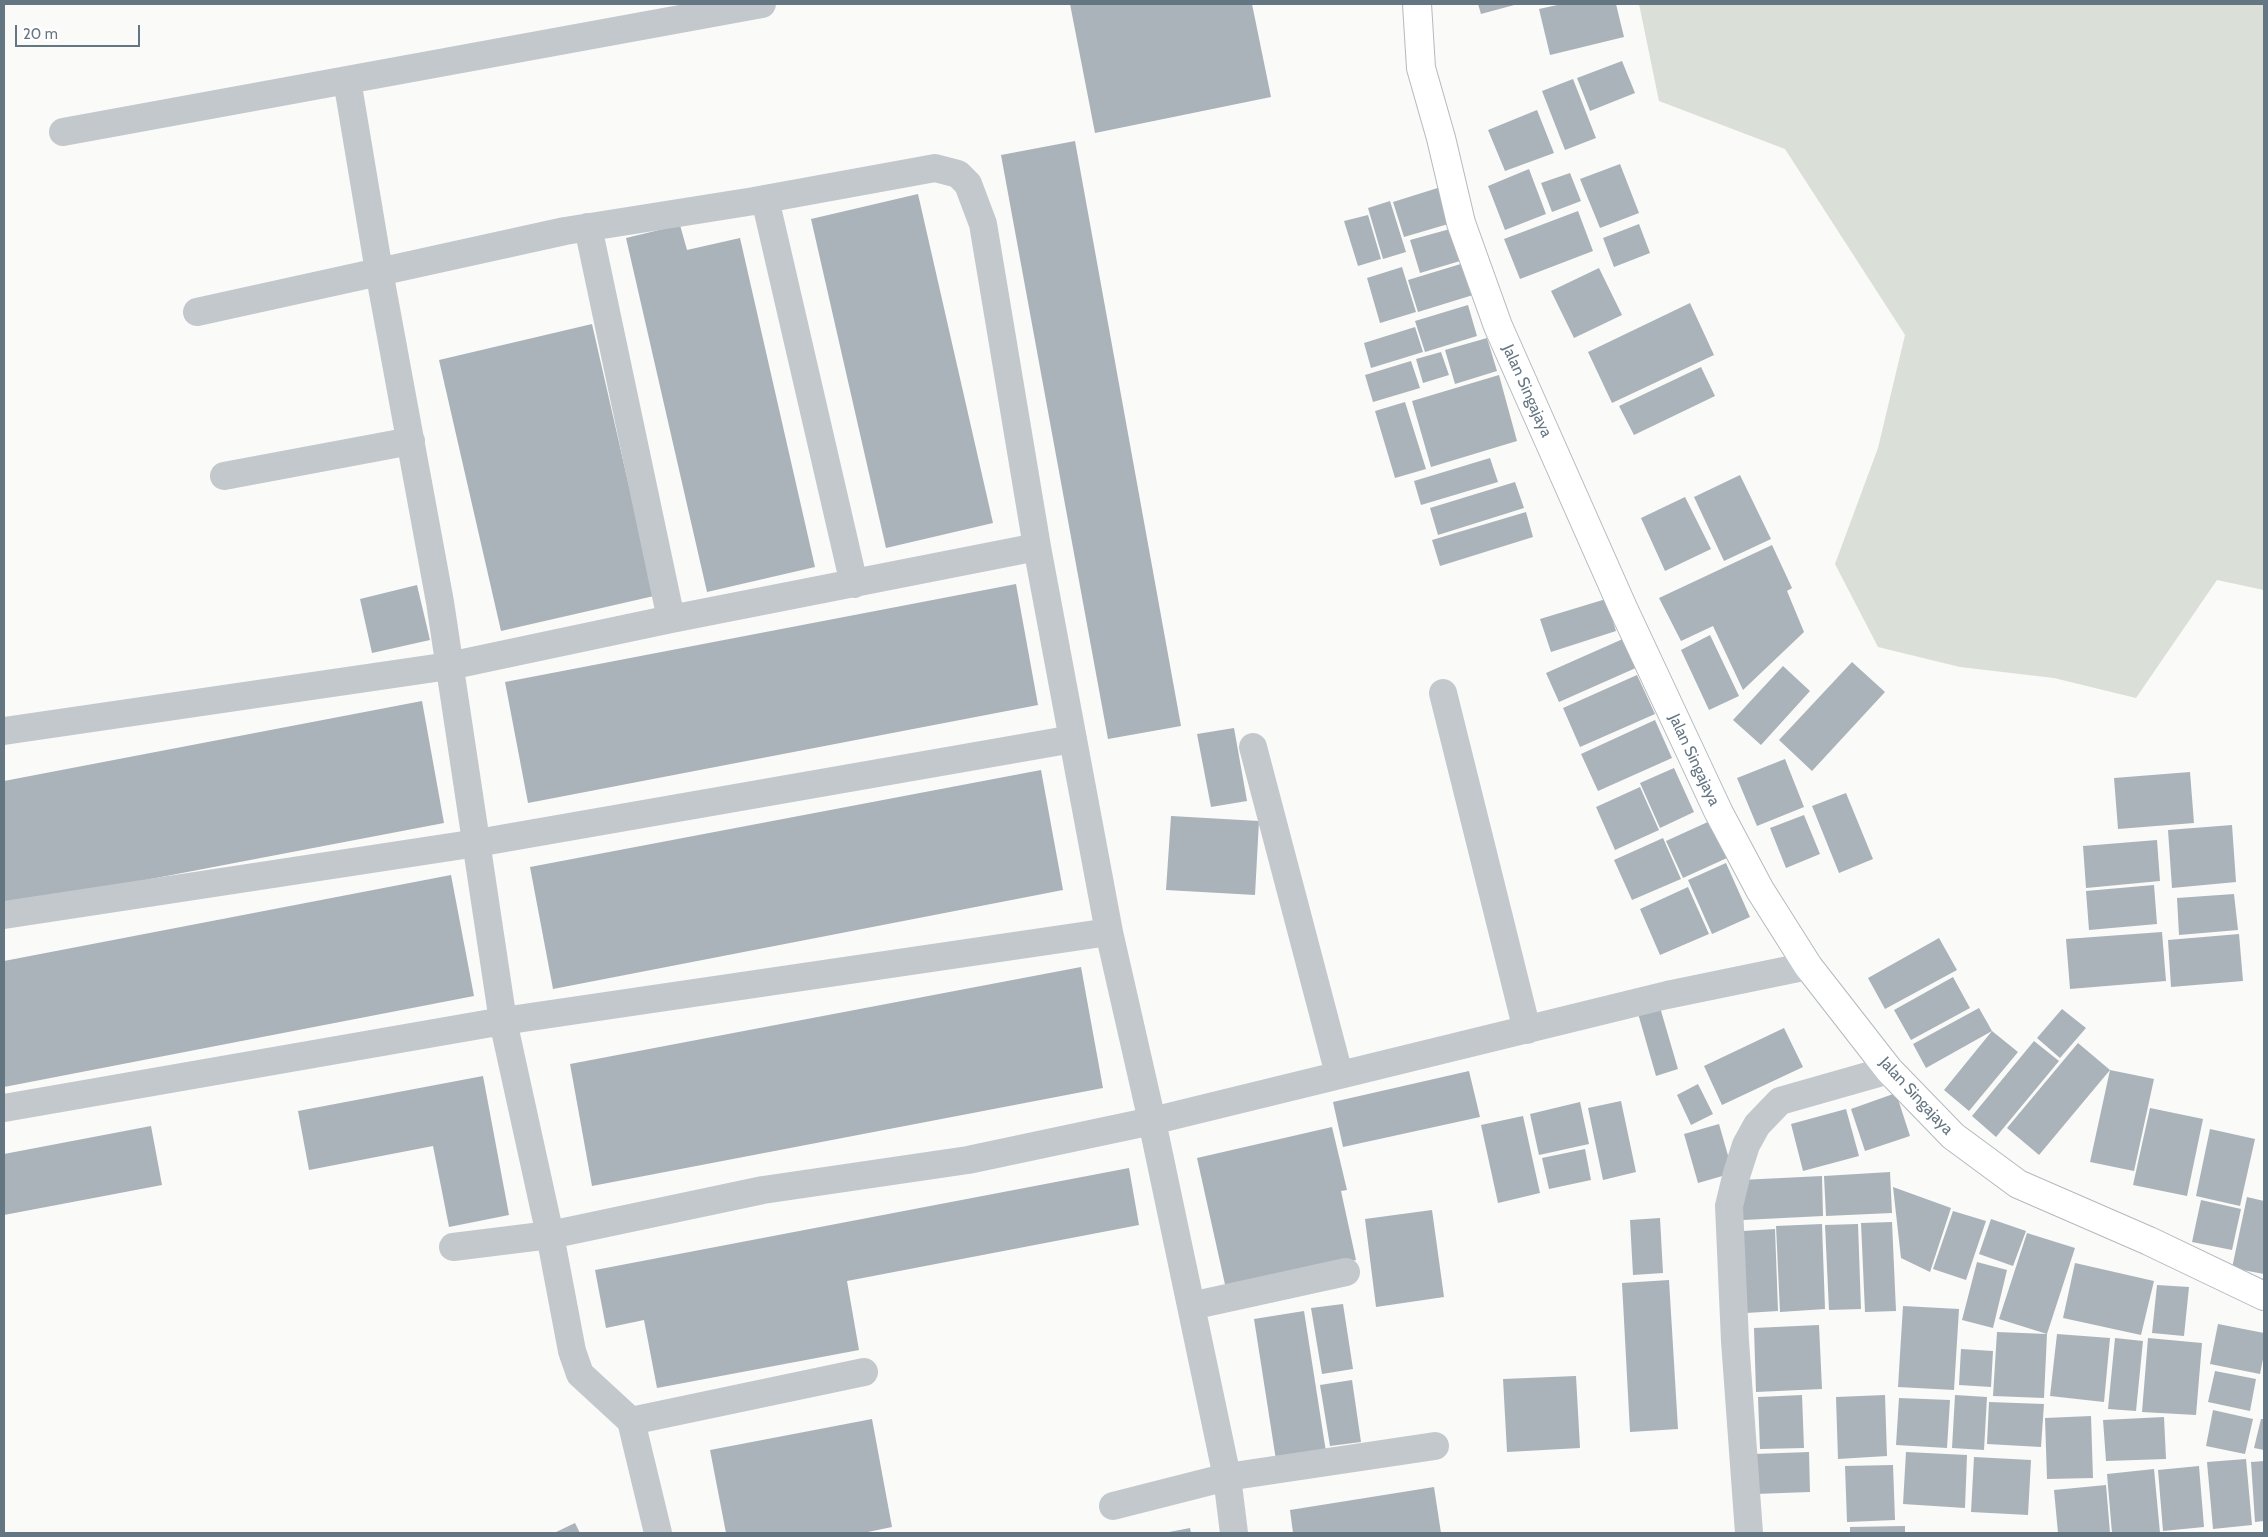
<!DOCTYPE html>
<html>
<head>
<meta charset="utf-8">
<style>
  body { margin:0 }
  #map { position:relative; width:2268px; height:1537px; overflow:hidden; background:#fafaf8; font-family:Cabin,sans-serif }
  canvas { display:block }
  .frame { position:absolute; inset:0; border:5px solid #657683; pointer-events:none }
  .scale { position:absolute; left:15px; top:25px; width:125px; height:22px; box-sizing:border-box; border:2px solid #657683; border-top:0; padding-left:6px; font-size:15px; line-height:18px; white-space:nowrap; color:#657683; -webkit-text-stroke:4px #fff; paint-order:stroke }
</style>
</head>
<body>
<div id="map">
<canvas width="2268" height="1537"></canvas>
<div class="frame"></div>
<div class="scale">20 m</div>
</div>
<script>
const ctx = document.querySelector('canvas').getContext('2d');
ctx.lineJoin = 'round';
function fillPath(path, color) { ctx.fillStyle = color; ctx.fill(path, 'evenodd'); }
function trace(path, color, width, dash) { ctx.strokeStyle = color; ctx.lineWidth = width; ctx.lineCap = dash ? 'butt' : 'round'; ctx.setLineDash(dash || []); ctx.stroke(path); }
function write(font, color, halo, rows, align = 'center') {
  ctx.font = font + ' Cabin,sans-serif'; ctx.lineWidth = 5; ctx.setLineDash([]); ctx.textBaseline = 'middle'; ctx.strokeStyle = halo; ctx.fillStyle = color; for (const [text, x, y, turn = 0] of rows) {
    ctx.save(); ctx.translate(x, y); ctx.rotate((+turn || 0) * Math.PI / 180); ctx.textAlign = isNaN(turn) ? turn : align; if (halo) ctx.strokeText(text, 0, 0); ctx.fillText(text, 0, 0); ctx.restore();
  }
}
fillPath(new Path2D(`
  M 1639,4 L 2264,4 L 2264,590 L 2217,580 L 2136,698 L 2054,678 L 1960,667 L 1878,647 L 1835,564 L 1878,448 L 1905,335 L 1785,149 L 1659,101 Z`), '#dadfd7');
fillPath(new Path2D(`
  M 1070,4 L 1252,4 L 1271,97 L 1095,133 Z
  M 1478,4 L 1518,4 L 1481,14 Z
  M 1562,4 L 1616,4 L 1624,37 L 1550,55 L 1539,9 Z
  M 1622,61 L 1635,93 L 1590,111 L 1577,78 Z
  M 1573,79 L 1596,138 L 1565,150 L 1542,91 Z
  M 1537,110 L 1554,153 L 1505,171 L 1488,130 Z
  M 1075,141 L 1181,726 L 1108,739 L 1001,155 Z
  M 1620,164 L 1639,213 L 1600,228 L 1580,179 Z
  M 1529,169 L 1546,214 L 1505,230 L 1488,186 Z
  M 1570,173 L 1581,201 L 1552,212 L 1541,183 Z
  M 1444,186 L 1455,222 L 1404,237 L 1393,202 Z
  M 918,194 L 993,523 L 886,548 L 811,219 Z
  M 1390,201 L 1406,252 L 1383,259 L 1368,208 Z
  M 1578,211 L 1593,251 L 1520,279 L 1504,239 Z
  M 1368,215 L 1381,259 L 1358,266 L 1344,221 Z
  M 1639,224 L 1650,253 L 1614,267 L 1603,238 Z
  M 680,225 L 687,250 L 740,238 L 815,567 L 707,592 L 626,238 Z
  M 1450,229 L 1460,261 L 1420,273 L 1410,240 Z
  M 1464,263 L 1473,295 L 1418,312 L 1408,280 Z
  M 1402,267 L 1416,312 L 1380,323 L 1367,278 Z
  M 1599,268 L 1622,315 L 1574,338 L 1551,291 Z
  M 1690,303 L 1714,355 L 1612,403 L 1588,352 Z
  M 1468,305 L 1477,336 L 1425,352 L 1415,321 Z
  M 592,324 L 654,596 L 501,631 L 439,360 Z
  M 1415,327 L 1423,352 L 1371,368 L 1364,343 Z
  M 1487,338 L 1497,371 L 1455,384 L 1445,350 Z
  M 1441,352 L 1449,375 L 1423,383 L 1416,359 Z
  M 1411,361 L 1420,388 L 1373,402 L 1365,375 Z
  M 1701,367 L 1715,396 L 1634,435 L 1619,406 Z
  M 1499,375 L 1517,441 L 1431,467 L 1412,401 Z
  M 1405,402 L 1426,469 L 1395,478 L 1375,411 Z
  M 1490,458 L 1498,482 L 1421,505 L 1414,481 Z
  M 1740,475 L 1771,539 L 1724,561 L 1694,497 Z
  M 1515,482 L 1524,508 L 1438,535 L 1430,508 Z
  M 1685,497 L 1711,549 L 1665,571 L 1641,518 Z
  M 1526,512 L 1533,537 L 1440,566 L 1432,540 Z
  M 1772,545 L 1792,588 L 1787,591 L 1804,632 L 1743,690 L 1713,626 L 1681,641 L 1659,598 Z
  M 1016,584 L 1038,705 L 528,803 L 505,682 Z
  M 417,585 L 430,640 L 372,653 L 360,599 Z
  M 1606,599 L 1616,631 L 1551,652 L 1540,619 Z
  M 1710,635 L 1739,696 L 1709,710 L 1681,650 Z
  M 1625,638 L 1638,667 L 1559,702 L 1546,673 Z
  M 1852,662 L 1885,692 L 1812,771 L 1779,740 Z
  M 1783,666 L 1810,691 L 1761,745 L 1733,720 Z
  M 1637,675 L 1655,714 L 1580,747 L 1563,708 Z
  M 422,701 L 444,823 L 4,907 L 4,781 Z
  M 1655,720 L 1672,758 L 1598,791 L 1581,754 Z
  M 1234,728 L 1247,801 L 1211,807 L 1197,734 Z
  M 1785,759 L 1804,807 L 1757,826 L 1737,778 Z
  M 1674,768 L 1694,812 L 1660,828 L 1640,783 Z
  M 1041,770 L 1063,890 L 553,989 L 530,867 Z
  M 2190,772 L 2194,823 L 2118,829 L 2114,778 Z
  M 1640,787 L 1659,830 L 1615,850 L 1596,807 Z
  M 1846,793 L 1873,859 L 1839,873 L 1812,806 Z
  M 1804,815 L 1820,854 L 1786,868 L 1770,828 Z
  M 1171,816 L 1259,821 L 1255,895 L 1166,890 Z
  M 1710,821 L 1727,858 L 1683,878 L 1666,841 Z
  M 2232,825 L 2236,882 L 2172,888 L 2168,830 Z
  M 1663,838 L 1681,879 L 1632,900 L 1614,860 Z
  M 2157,840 L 2160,881 L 2086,888 L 2083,846 Z
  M 1726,863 L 1750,917 L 1712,934 L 1688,880 Z
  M 451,875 L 474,996 L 4,1087 L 4,961 Z
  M 2154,885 L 2157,924 L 2089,930 L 2086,891 Z
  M 1688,887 L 1709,934 L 1660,955 L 1640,909 Z
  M 2234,894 L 2238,930 L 2179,935 L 2177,898 Z
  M 2162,932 L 2166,981 L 2070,989 L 2066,939 Z
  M 2239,934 L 2243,981 L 2171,987 L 2168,940 Z
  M 1939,938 L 1957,970 L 1885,1009 L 1868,978 Z
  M 1081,967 L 1103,1088 L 592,1186 L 570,1064 Z
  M 1953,977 L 1970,1008 L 1911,1040 L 1894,1010 Z
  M 1659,1004 L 1678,1069 L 1656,1076 L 1637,1010 Z
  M 1979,1008 L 1992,1031 L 1926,1068 L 1913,1044 Z
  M 2062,1009 L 2086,1028 L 2060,1058 L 2037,1038 Z
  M 1784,1028 L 1803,1067 L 1722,1105 L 1704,1066 Z
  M 1992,1031 L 2018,1052 L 1969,1111 L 1944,1090 Z
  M 2034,1041 L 2059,1061 L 1996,1137 L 1972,1116 Z
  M 2078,1043 L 2110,1070 L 2039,1155 L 2007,1128 Z
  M 2110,1070 L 2154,1079 L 2134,1171 L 2090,1162 Z
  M 1469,1071 L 1480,1117 L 1343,1147 L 1333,1102 Z
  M 483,1076 L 509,1215 L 449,1227 L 433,1146 L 309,1170 L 298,1111 Z
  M 1698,1084 L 1713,1114 L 1691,1125 L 1677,1095 Z
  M 1896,1093 L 1910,1136 L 1865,1151 L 1851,1109 Z
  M 1621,1101 L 1636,1172 L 1603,1180 L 1588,1108 Z
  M 1580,1102 L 1589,1144 L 1539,1155 L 1530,1114 Z
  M 2150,1108 L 2203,1119 L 2187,1196 L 2133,1185 Z
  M 1846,1109 L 1859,1156 L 1803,1171 L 1791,1124 Z
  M 1523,1116 L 1540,1193 L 1498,1203 L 1481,1125 Z
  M 1719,1124 L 1733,1173 L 1698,1183 L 1684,1134 Z
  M 151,1126 L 162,1185 L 4,1215 L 4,1154 Z
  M 1332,1127 L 1347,1190 L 1341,1191 L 1356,1260 L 1226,1289 L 1197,1158 Z
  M 2210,1129 L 2255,1139 L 2240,1206 L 2196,1196 Z
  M 1585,1149 L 1591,1180 L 1549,1189 L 1542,1158 Z
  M 1129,1168 L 1139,1225 L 847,1281 L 859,1350 L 657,1388 L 644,1320 L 606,1328 L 595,1270 Z
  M 1890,1172 L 1892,1213 L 1826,1216 L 1824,1176 Z
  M 1822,1176 L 1823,1216 L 1743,1220 L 1741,1180 Z
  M 1893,1187 L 1951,1208 L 1930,1272 L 1901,1258 Z
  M 2247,1197 L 2264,1201 L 2264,1274 L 2232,1268 Z
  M 2201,1200 L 2241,1209 L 2232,1250 L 2192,1242 Z
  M 1432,1210 L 1444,1297 L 1376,1307 L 1365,1219 Z
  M 1953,1211 L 1986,1221 L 1966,1280 L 1933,1269 Z
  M 1660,1218 L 1663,1273 L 1633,1275 L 1630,1220 Z
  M 1991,1219 L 2026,1231 L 2013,1266 L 1979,1254 Z
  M 1892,1222 L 1896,1311 L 1865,1312 L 1861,1223 Z
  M 1822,1224 L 1825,1309 L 1780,1312 L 1776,1226 Z
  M 1858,1224 L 1861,1309 L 1829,1310 L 1825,1225 Z
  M 1775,1229 L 1778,1311 L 1746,1313 L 1743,1231 Z
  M 2027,1233 L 2075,1248 L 2047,1334 L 1999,1319 Z
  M 1977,1262 L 2007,1270 L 1993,1328 L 1962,1320 Z
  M 2075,1263 L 2154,1281 L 2141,1335 L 2063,1318 Z
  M 1669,1280 L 1678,1429 L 1630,1432 L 1622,1283 Z
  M 2157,1285 L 2189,1287 L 2184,1336 L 2152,1333 Z
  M 1343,1304 L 1353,1369 L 1322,1374 L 1311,1308 Z
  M 1903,1306 L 1959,1309 L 1954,1390 L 1898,1387 Z
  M 1304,1311 L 1326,1452 L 1276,1460 L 1254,1319 Z
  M 2218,1324 L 2264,1333 L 2264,1354 L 2260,1374 L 2210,1364 Z
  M 1819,1325 L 1822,1389 L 1756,1392 L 1754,1328 Z
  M 1997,1332 L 2047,1334 L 2044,1398 L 1993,1396 Z
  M 2057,1334 L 2110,1338 L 2104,1402 L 2050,1396 Z
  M 2115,1338 L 2143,1341 L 2136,1411 L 2108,1409 Z
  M 2148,1338 L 2202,1343 L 2196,1415 L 2142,1412 Z
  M 1961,1349 L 1993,1351 L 1991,1387 L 1959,1385 Z
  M 2215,1371 L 2256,1379 L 2250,1411 L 2208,1402 Z
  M 1576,1376 L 1580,1448 L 1507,1452 L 1503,1379 Z
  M 1352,1380 L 1361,1442 L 1330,1446 L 1320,1385 Z
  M 1802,1395 L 1804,1448 L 1760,1449 L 1758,1397 Z
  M 1885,1395 L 1887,1456 L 1838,1459 L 1836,1397 Z
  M 1955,1395 L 1987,1397 L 1984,1450 L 1952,1448 Z
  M 1899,1398 L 1950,1400 L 1947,1448 L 1896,1445 Z
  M 1989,1402 L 2044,1404 L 2041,1447 L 1987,1444 Z
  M 2213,1410 L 2253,1419 L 2245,1454 L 2206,1446 Z
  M 2091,1416 L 2093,1478 L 2047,1479 L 2045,1418 Z
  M 2164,1417 L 2166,1459 L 2106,1461 L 2103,1420 Z
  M 872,1419 L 892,1527 L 863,1533 L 726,1533 L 710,1450 Z
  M 2261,1419 L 2264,1419 L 2264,1450 L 2254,1448 Z
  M 1809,1452 L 1810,1492 L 1755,1494 L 1754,1454 Z
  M 1906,1452 L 1967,1455 L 1965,1508 L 1903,1504 Z
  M 1974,1457 L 2031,1460 L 2028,1515 L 1971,1512 Z
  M 2246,1459 L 2252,1525 L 2213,1529 L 2207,1462 Z
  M 2264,1461 L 2264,1521 L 2255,1522 L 2251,1462 Z
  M 1893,1465 L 1895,1520 L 1847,1522 L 1845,1466 Z
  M 2199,1466 L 2204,1527 L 2163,1531 L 2158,1470 Z
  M 2154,1469 L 2160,1533 L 2112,1533 L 2107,1474 Z
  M 2106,1485 L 2110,1533 L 2058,1533 L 2054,1490 Z
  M 1434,1487 L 1441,1533 L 1293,1533 L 1290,1510 Z
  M 575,1523 L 580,1533 L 554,1533 Z
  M 1905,1526 L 1905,1533 L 1850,1533 L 1850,1527 Z
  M 1190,1528 L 1191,1533 L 1169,1533 L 1169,1532 Z`), '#aab3b9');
const secondary = new Path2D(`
  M 1417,4 L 1421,68 L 1441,138 L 1461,223 L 1498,326 L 1623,608 L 1719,813 L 1760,890 L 1808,966 L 1889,1070 L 1953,1136 L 2018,1184 L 2149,1241 L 2264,1296`);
trace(secondary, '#b3babf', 30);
trace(new Path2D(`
  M 347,80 L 379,271 L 440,602 L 503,1021 L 550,1235 L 763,1190 L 968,1160 L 1152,1121 L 1667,995 L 1808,966
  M 63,132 L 762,4
  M 765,199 L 854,584
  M 588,227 L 671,619
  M 197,312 L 565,231 L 754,201 L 935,168 L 958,174 L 968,184 L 983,224 L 1037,547 L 1109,932 L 1152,1121 L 1227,1477 L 1234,1533
  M 224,476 L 411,441
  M 1443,693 L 1527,1030
  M 4,731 L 449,666 L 671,619 L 1037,547
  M 1253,747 L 1339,1074
  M 4,915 L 477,843 L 1073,739
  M 4,1108 L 503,1021 L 1109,932
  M 453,1247 L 550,1235 L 572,1351 L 580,1374 L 631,1421 L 658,1533
  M 1191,1306 L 1346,1272
  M 631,1421 L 864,1372
  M 1113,1506 L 1227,1477 L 1435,1446
  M 1749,1533 L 1735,1341 L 1729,1206 L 1737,1173 L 1746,1145 L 1757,1125 L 1780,1101 L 1889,1070`), '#c3c8cc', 28);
trace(secondary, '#fff', 28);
write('16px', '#657683', '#fff', [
  ["Jalan Singajaya",1527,391,66],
  ["Jalan Singajaya",1694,760,65],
  ["Jalan Singajaya",1916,1096,47]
]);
</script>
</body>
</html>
